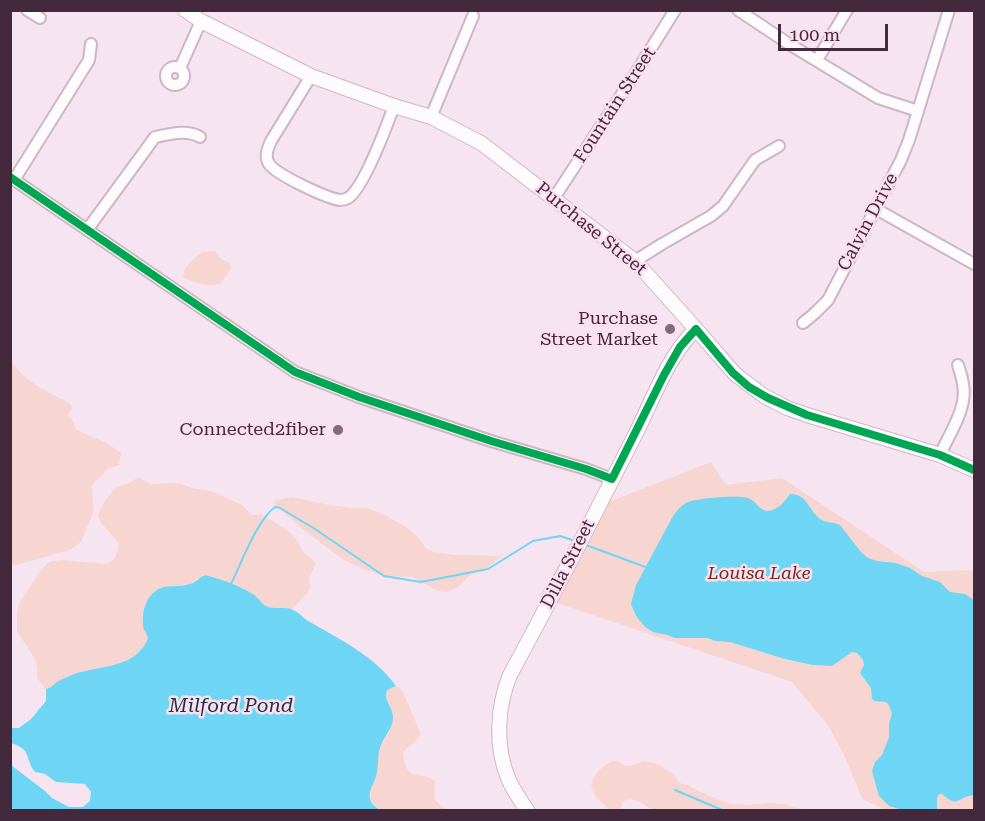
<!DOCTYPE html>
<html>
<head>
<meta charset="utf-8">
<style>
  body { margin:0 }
  #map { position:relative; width:985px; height:821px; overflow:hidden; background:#f6e5f0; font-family:"Roboto Serif",serif }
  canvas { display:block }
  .frame { position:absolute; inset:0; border:12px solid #44293c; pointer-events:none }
  .scale { position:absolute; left:778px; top:24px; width:110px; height:27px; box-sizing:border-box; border:3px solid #44293c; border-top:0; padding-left:8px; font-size:18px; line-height:21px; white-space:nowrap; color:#44293c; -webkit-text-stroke:4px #fcdff1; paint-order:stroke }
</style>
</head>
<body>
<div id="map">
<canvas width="985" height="821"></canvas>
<div class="frame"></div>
<div class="scale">100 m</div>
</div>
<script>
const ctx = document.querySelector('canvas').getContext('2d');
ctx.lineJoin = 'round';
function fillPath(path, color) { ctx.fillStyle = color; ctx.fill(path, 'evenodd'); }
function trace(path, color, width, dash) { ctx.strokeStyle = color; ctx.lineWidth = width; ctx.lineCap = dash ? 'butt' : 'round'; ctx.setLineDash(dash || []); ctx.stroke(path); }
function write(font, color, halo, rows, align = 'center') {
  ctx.font = font + ' "Roboto Serif",serif'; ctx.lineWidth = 5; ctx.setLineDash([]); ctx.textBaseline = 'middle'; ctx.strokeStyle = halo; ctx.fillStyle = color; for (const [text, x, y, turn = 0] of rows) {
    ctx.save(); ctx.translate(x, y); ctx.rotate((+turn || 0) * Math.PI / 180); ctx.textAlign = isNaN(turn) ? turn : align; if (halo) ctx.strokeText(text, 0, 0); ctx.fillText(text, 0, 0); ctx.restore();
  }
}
fillPath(new Path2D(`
  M 203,252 C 215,251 215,249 221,259 L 230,263 C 232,270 230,271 226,276 C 224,278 223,282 220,283 C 213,288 190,282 183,277 C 184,265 194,258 203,252 Z
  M 11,360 C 23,383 49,391 70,404 L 72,407 L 72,409 L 68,414 L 77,430 L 108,444 L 121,453 L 119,465 L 108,469 L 92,485 L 93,513 L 81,542 L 70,550 L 16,565 L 10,564 Z
  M 711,462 L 726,485 L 782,478 L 924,572 L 974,570 L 974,810 L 886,810 L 862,799 L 847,761 L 828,725 L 792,682 L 539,597 L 591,509 Z
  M 138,477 L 150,484 L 179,483 L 192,488 L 211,491 L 242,505 L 252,515 L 261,514 L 290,532 L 296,539 L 303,552 L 314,561 L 315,565 L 309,578 L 310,588 L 308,592 L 293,609 C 285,609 276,609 269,607 C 263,605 258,596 250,592 C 236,585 221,580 206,575 L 189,584 L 170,586 L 142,615 L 143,625 L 148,638 C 136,669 100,665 75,674 C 69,676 62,679 57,682 C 53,685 51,688 46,689 L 37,678 L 37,669 L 35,659 L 17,631 L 17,612 L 20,602 L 41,570 L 48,563 L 52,561 L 62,560 L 105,564 C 115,563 119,551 118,542 L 102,524 L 98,515 L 104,502 L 116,487 L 130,483 Z
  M 291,497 L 329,505 L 352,508 L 367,508 L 385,515 L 406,527 L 417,536 L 426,548 L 434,552 L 457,555 L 501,556 L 488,567 L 470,575 L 457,588 L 447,592 L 438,591 L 413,577 L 384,576 L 366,570 L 344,560 L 301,528 L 273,503 L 277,500 Z
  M 396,686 L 400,688 L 403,692 L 420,732 C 419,743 408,745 403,753 C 406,783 418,769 435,781 C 436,799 429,797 447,810 L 379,810 L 371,803 L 370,799 L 371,789 L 377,771 L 378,757 L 380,747 L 390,731 L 392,722 L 392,712 L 388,703 L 386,694 L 387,690 Z
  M 613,761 L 617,761 L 625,766 L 630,766 L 644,761 L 657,764 L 674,774 L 679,783 L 687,785 L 709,796 L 732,804 L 746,805 L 770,803 L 784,804 L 805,810 L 653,810 C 643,804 633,795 622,802 L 621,810 L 610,810 C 599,800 583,789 597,773 C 601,768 607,763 613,761 Z`), '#f7d5d1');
fillPath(new Path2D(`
  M 790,494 C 806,493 809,510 820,519 C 826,523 833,522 840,525 L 861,552 L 868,558 L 877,561 L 896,563 L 910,568 L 922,576 L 940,582 L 950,592 L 965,594 L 974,600 L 974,795 C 956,797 959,809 942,794 L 939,794 L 937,798 L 937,810 L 903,810 L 889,806 L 879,796 L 872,771 L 875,762 L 882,755 L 889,737 L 889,723 L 892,714 L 889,705 L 886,702 L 875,701 L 872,699 L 871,688 L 860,673 L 864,665 L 863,660 L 857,653 L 852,652 L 832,666 L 813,665 L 785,659 L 730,642 L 716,641 L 707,638 L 675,638 L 667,635 L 653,632 L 645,627 L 636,616 L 631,604 L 636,585 L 673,516 C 677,511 680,506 686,503 C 694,498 739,495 748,498 C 756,500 759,511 768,511 C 778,510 784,502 790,494 Z
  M 206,575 C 222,580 238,585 253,594 C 258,597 261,603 266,606 C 274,610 286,606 293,610 C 299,612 303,618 308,621 C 339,639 375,656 396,686 L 387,690 C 383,700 393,707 393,717 C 393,728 386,734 382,743 C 377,752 379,762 377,772 C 376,781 368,790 370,799 C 371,804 376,807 379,810 L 11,810 L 11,765 L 45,791 L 52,798 L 69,807 L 83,807 L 90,801 L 91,792 L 85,784 L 56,782 L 45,774 L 35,772 C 24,758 33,750 11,743 L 11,728 L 19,728 L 31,719 L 46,701 L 46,689 C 51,688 53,685 57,682 C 62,679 69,676 74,674 C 100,665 136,669 148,638 C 147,633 143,630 143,625 C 141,612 147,593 161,588 C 170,585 180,587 189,584 C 196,583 199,577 206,575 Z`), '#6ed6f4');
trace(new Path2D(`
  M 586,545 L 648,568
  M 230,586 C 241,564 257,520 275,507 L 280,508 L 315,529 L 384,576 L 421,582 L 488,569 L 533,541 L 560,536 L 575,541
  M 675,790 L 722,810`), '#6ed6f4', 2);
const minor = new Path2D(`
  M 27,10 L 40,18
  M 738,10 L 789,44 L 878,98 L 918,111 L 949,10
  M 817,60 L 847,10
  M166 76a9 9 0 1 1 18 0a9 9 0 1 1-18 0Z
  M 180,68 L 201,21
  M 311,76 L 271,141 C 268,148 264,156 269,164 C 277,175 326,198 340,200 C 342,200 346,199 348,198 C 364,188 387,125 394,106
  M 431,117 L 473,16
  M 10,177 L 295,372 L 359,397 L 491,441 L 586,469 L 612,479
  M 14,180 L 89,60 L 91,44
  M 554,198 L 637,71 L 675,10
  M 876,209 L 974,264
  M 87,230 L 155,137 C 170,134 187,129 200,137
  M 635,261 L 662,244 L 711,216 L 723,206 L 755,160 L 779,146
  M 803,323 L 815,313 L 828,300 L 901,160 L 909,140 L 918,111
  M 940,455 C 949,434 968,408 963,384 C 962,378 960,371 958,365`);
const major = new Path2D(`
  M 185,10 L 201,21 L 311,76 L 394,106 L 431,117 L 481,143 L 635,261 L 696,329 L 735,374 L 764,396 L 787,408 L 807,415 L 940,455 L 974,470
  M 527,810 C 520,800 513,790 508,778 C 495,746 497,707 510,675 C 553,596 594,516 635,435 C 653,400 667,357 696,329`);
trace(minor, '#ccb7c5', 14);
trace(major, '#ccb7c5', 16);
trace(minor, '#fefbfd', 10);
trace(major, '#fefbfd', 14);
trace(new Path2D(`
  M 10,177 L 295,372 L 359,397 L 491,441 L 586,469 L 612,479 L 664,375 L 680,347 L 696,329 L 733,373 L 749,387 L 768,398 L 807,415 L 940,455 L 974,470`), '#00a651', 8);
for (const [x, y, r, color] of [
  [670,329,6,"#826b7b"],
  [338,430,6,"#826b7b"]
]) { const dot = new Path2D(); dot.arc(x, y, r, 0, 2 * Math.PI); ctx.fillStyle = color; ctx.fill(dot); trace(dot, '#fcdff1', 2); }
write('18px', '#44293c', '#fcdff1', [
  ["Fountain Street",615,105,-57],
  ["Calvin Drive",868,222,-62],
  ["Purchase Street",591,229,39],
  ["Dilla Street",568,564,-63]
]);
write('18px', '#44293c', '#fcdff1', [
  ["Purchase",658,319],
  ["Street Market",658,340],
  ["Connected2fiber",326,430]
], 'right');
write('italic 18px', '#6f2f18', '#fcdff1', [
  ["Louisa Lake",759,574]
]);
write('italic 20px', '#1c343b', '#fcdff1', [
  ["Milford Pond",231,706]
]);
</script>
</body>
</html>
